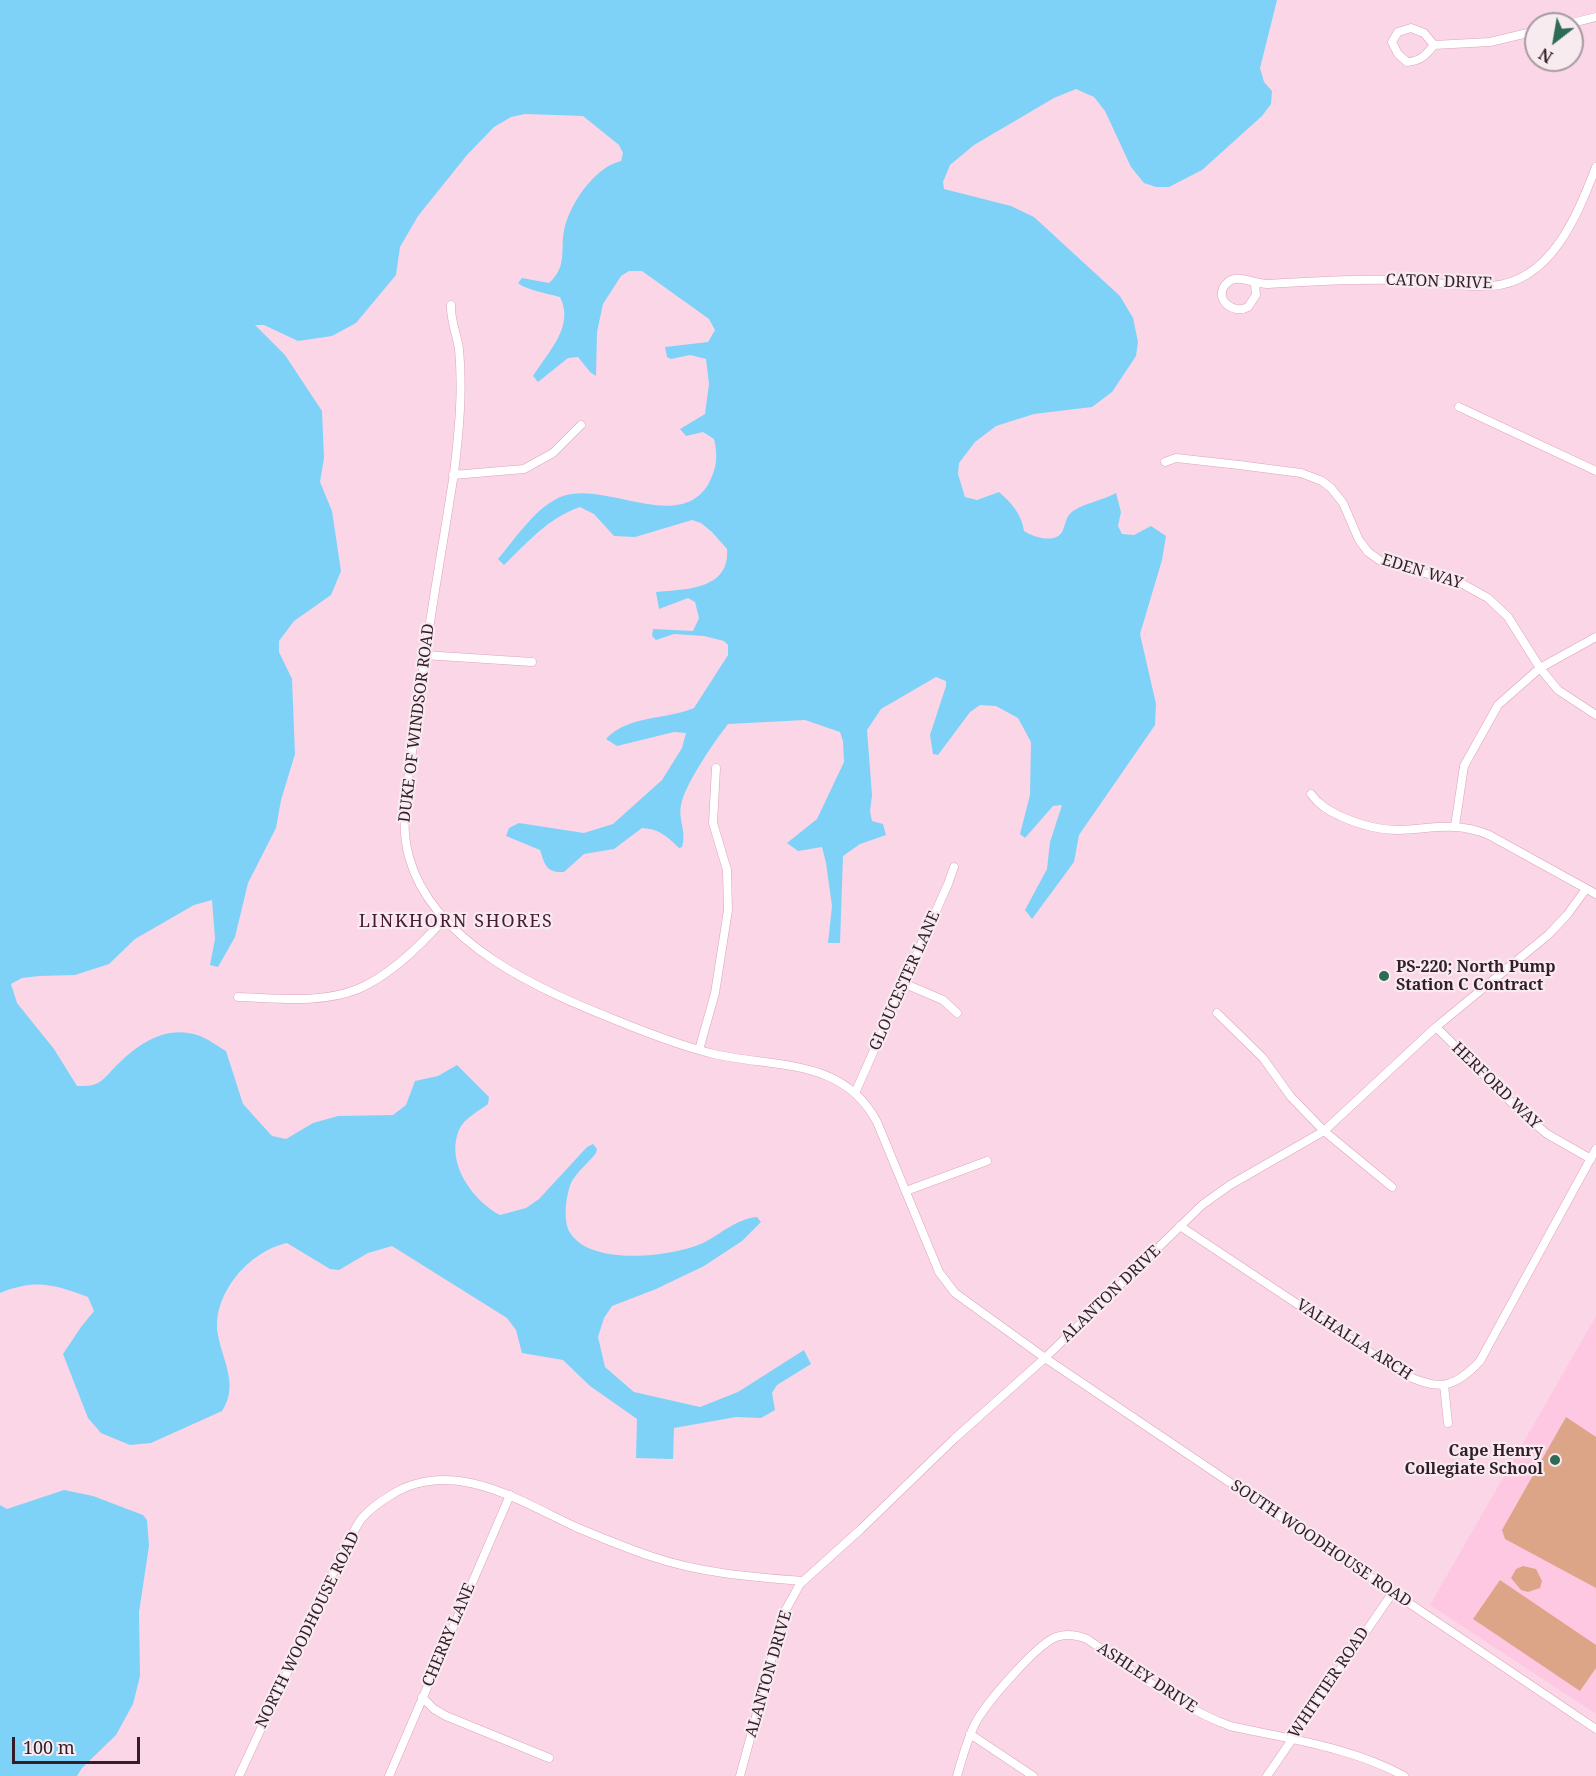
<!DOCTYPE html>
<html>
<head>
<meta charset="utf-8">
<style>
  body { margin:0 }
  #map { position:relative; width:1596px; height:1776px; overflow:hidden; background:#fbd6e7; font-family:"Noto Serif",serif }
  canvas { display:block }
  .north { position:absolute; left:1524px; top:12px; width:60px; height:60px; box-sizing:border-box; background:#f7ebf0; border:2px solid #a999a0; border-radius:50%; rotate:211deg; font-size:16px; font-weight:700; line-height:24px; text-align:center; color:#331d28 }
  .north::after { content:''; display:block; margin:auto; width:21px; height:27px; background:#2e6b56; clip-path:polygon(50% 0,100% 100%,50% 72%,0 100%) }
  .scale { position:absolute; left:12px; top:1737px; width:128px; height:27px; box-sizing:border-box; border:3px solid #331d28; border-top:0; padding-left:8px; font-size:18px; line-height:21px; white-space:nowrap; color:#331d28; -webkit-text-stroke:4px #f7ebf0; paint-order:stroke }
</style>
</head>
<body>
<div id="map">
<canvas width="1596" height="1776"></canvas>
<div class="north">N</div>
<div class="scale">100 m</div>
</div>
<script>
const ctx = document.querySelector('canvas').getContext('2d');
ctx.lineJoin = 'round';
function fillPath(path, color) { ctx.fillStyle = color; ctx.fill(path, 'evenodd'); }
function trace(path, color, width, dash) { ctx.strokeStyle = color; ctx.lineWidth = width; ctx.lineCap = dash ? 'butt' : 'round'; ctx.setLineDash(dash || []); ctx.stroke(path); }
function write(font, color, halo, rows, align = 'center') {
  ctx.font = font + ' "Noto Serif",serif'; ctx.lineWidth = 4.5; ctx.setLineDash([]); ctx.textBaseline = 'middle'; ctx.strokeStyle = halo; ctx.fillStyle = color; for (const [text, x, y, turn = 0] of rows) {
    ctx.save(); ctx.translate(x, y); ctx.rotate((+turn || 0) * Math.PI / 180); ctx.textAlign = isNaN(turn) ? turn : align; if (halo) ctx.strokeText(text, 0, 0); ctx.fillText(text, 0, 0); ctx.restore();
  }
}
fillPath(new Path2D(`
  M 1596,1316 L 1596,1714 L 1430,1605 Z`), '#fec8e2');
fillPath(new Path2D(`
  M 1566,1417 L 1596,1437 L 1596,1588 L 1505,1539 L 1502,1530 Z
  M 1523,1566 L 1536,1569 L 1542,1581 L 1540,1588 L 1528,1592 L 1521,1590 L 1511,1578 L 1516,1569 Z
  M 1500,1580 L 1596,1645 L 1596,1668 L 1580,1691 L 1473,1619 Z`), '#dda588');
fillPath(new Path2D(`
  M 0,0 L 1277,0 L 1260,68 L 1264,82 L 1272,91 L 1271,104 L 1262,116 L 1202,170 L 1169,187 L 1156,187 L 1144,183 L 1131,167 L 1105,111 L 1094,97 L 1076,89 L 1054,98 L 974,145 L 950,165 L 943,182 L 944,189 L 1011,206 L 1034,217 L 1120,296 L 1133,318 L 1138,342 L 1136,356 L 1112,392 L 1092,407 L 1034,414 L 996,426 L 975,442 L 959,463 L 958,474 L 965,497 L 977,500 L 999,492 C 1011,502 1022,515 1024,531 C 1033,537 1055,544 1062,532 C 1066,524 1065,517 1073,511 C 1085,503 1103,500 1116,493 L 1121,512 L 1118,526 L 1122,534 L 1134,535 L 1151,526 L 1166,536 L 1162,560 L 1140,634 L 1156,704 L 1155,725 L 1079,835 L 1074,862 L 1032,919 L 1025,910 L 1047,869 L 1050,842 L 1062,805 L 1053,806 L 1025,838 L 1020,834 L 1030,795 L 1031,742 L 1018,718 L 996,706 L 980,705 L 970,712 L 938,755 L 933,754 L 930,735 L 946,686 L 946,681 L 936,677 L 881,709 L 867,730 L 872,795 L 870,811 L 872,821 L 883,824 L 886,835 L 860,844 L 843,856 L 840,943 L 828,943 L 832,906 L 826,863 L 822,847 L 798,851 L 787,843 L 817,819 L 844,762 L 843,741 L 840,732 L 805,720 L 728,724 C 714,742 685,784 681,805 C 678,820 687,832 682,847 L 679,848 C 667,836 659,829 642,828 L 614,849 L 584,854 L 564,872 C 546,873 545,865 540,850 L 506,836 L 509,828 L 519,823 L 584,833 L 613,824 L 662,780 L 682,748 L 686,733 L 674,732 L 617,746 L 606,739 C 628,715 666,720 694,708 L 728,655 L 728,645 L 724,641 L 704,636 L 674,634 L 656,640 L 652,636 L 653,629 L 693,631 L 699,618 L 695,602 L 688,598 L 659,609 L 656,592 C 686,589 730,590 727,549 L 712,532 L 701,523 L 692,520 L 635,537 L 614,536 L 594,514 L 580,507 C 548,518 528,542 504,565 L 498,559 C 516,538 536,506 563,496 C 607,481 680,534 709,483 C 717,467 718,456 714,439 L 703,432 L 686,436 L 680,429 L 705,414 L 709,384 L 706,359 L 690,355 L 671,359 L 667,357 L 665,347 L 708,342 L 715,330 L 709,319 L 642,271 L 629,271 L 621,276 L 603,304 L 597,332 L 596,376 L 590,372 L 578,357 L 568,358 L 538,382 L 533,376 C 548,352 575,326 560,297 C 549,294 524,289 518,283 L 522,278 L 549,283 C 569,265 559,248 565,226 C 571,205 586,182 604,169 C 609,165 615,163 621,161 L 623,153 L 619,145 L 583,116 L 525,114 L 511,117 L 494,127 L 467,155 L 418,216 L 400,247 L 396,275 L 356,323 L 332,336 L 298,341 L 264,325 L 255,325 L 285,355 L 322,411 L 324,458 L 320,482 L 332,511 L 341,571 L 331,595 L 294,621 L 279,641 L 279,652 L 292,679 L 295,754 L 281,800 L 276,828 L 248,883 L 235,937 L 218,967 L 210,965 L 215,939 L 212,900 L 194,905 L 135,939 L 109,964 L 75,975 L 39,976 L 22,978 L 11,984 L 17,1003 L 54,1049 L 77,1086 C 99,1087 102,1081 116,1066 C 138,1044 165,1025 197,1035 C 207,1038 217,1046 226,1051 L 243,1104 L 272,1136 L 286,1139 L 313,1123 L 338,1116 L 393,1115 L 406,1105 L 415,1081 L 438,1076 L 457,1065 L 489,1097 L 488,1104 C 480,1110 464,1119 460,1128 C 444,1161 472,1200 500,1215 L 526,1208 L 539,1199 L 587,1147 L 593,1144 L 597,1149 L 596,1153 C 589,1162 578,1171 572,1181 C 566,1193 563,1219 569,1231 C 588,1267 672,1257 703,1243 C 721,1234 736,1219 757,1217 L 761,1222 L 742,1241 L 704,1266 L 656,1289 L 612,1306 L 604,1318 L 598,1337 L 605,1367 L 634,1392 L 700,1407 L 738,1392 L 804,1350 L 811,1364 L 777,1385 L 772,1393 L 775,1410 L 761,1418 L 736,1417 L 674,1428 L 673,1459 L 636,1458 L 637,1419 L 590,1386 L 563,1360 L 522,1353 L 516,1330 L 507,1318 L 392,1246 L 368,1253 L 339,1270 L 330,1269 L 287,1243 C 249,1251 211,1295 218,1335 C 223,1362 239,1385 222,1411 L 151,1443 L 130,1445 L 101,1433 L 88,1418 L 63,1354 L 81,1327 L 94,1311 L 88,1297 C 52,1284 36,1279 0,1293 Z
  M 64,1490 L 93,1496 L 143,1515 L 147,1520 L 149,1546 L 139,1612 L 140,1676 L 133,1704 L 116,1735 L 82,1768 L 77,1776 L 0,1776 L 0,1505 L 7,1509 Z`), '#7ed2f8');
const street = new Path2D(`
  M 1568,24 L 1596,17
  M 1411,28 L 1424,33 L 1434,45 C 1426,55 1421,61 1407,62 L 1398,54 L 1392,42 L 1398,32 Z
  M 1434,45 L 1490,42 L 1536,31
  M 1255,284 L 1256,295 L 1248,307 C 1234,315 1214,300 1225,285 C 1236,271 1254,285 1268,284 C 1313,281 1359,279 1404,280 C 1433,281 1462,288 1491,286 C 1551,282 1577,216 1596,167
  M 451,305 C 450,319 457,335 459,349 C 463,390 459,432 454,473 C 440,564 423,654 413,745 C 408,782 399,821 409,857 C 433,944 542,991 618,1021 C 650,1034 681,1046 714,1054 C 774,1068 843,1057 877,1122 L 939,1272 L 955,1293 L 1045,1358 L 1596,1729
  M 1459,407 L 1596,471
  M 1165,462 L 1176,458 L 1239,465 L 1301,473 L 1322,481 L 1331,488 L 1343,503 L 1359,540 L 1368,552 L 1382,562 L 1459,582 L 1488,598 L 1508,617 L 1540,668 L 1558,690 L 1596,715
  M 453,475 L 524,469 L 553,453 L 581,425
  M 424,655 L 532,662
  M 1311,794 C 1319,805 1328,810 1340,816 C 1358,824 1378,830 1398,830 C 1433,829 1455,821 1489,835 L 1596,894
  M 1455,826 L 1464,766 L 1498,705 L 1540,668 L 1596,637
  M 903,983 L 943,1000 L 957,1013
  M 238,997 C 276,998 321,1004 358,989 C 391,975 421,945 444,919
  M 1217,1013 L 1263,1058 L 1291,1097 L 1324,1131 L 1392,1187
  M 1436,1027 L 1521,1112 L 1547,1134 L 1591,1159
  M 699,1050 L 715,993 L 728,910 L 727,870 L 713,823 L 716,768
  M 855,1093 L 948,884 L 954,867
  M 906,1191 L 987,1161
  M 1180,1226 L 1401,1373 C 1437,1390 1452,1391 1480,1361 L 1596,1149
  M 1444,1385 L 1448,1423
  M 422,1697 L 434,1709 L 446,1716 L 549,1758
  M 970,1734 L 1033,1776
  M 239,1776 L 344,1550 C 350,1539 355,1527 362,1518 C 370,1509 381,1501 391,1495 C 453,1456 521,1502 578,1528 C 602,1538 626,1548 650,1556 C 699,1573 751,1577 803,1581
  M 389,1776 L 510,1495
  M 740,1776 L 784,1613 L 800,1584 L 861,1529 L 954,1439 L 1045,1358 L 1202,1205 L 1230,1185 L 1324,1131 L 1436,1027 L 1548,935 L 1567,915 L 1586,889
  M 957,1776 C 962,1758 967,1740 975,1724 C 985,1704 1036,1645 1056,1637 C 1067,1633 1077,1635 1087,1639 C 1133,1670 1178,1707 1230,1726 C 1288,1739 1351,1747 1404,1776
  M 1267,1776 L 1393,1592`);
trace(street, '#dca3be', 9);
trace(street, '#fff', 8);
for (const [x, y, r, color] of [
  [1384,976,6,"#2e6b56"],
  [1555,1460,6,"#2e6b56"]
]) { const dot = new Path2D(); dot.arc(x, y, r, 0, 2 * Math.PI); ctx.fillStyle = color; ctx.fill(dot); trace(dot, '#f7ebf0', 2); }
write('16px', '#331d28', '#f7ebf0', [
  ["CATON DRIVE",1439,282,2],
  ["EDEN WAY",1422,572,17],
  ["DUKE OF WINDSOR ROAD",417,723,-83],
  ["GLOUCESTER LANE",905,981,-66],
  ["HERFORD WAY",1496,1086,44],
  ["ALANTON DRIVE",1111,1294,-44],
  ["VALHALLA ARCH",1354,1340,33],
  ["SOUTH WOODHOUSE ROAD",1321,1544,34],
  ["NORTH WOODHOUSE ROAD",308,1630,-64],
  ["CHERRY LANE",449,1635,-67],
  ["ALANTON DRIVE",769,1674,-74],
  ["ASHLEY DRIVE",1147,1678,33],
  ["WHITTIER ROAD",1329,1683,-56]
]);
write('bold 16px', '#331d28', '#f7ebf0', [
  ["PS-220; North Pump",1396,967],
  ["Station C Contract",1396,985],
  ["Cape Henry",1543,1451,"right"],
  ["Collegiate School",1543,1469,"right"]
], 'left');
ctx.letterSpacing = '1.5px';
write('18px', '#491b34', '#f7ebf0', [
  ["LINKHORN SHORES",456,922]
]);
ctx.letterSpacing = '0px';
</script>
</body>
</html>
